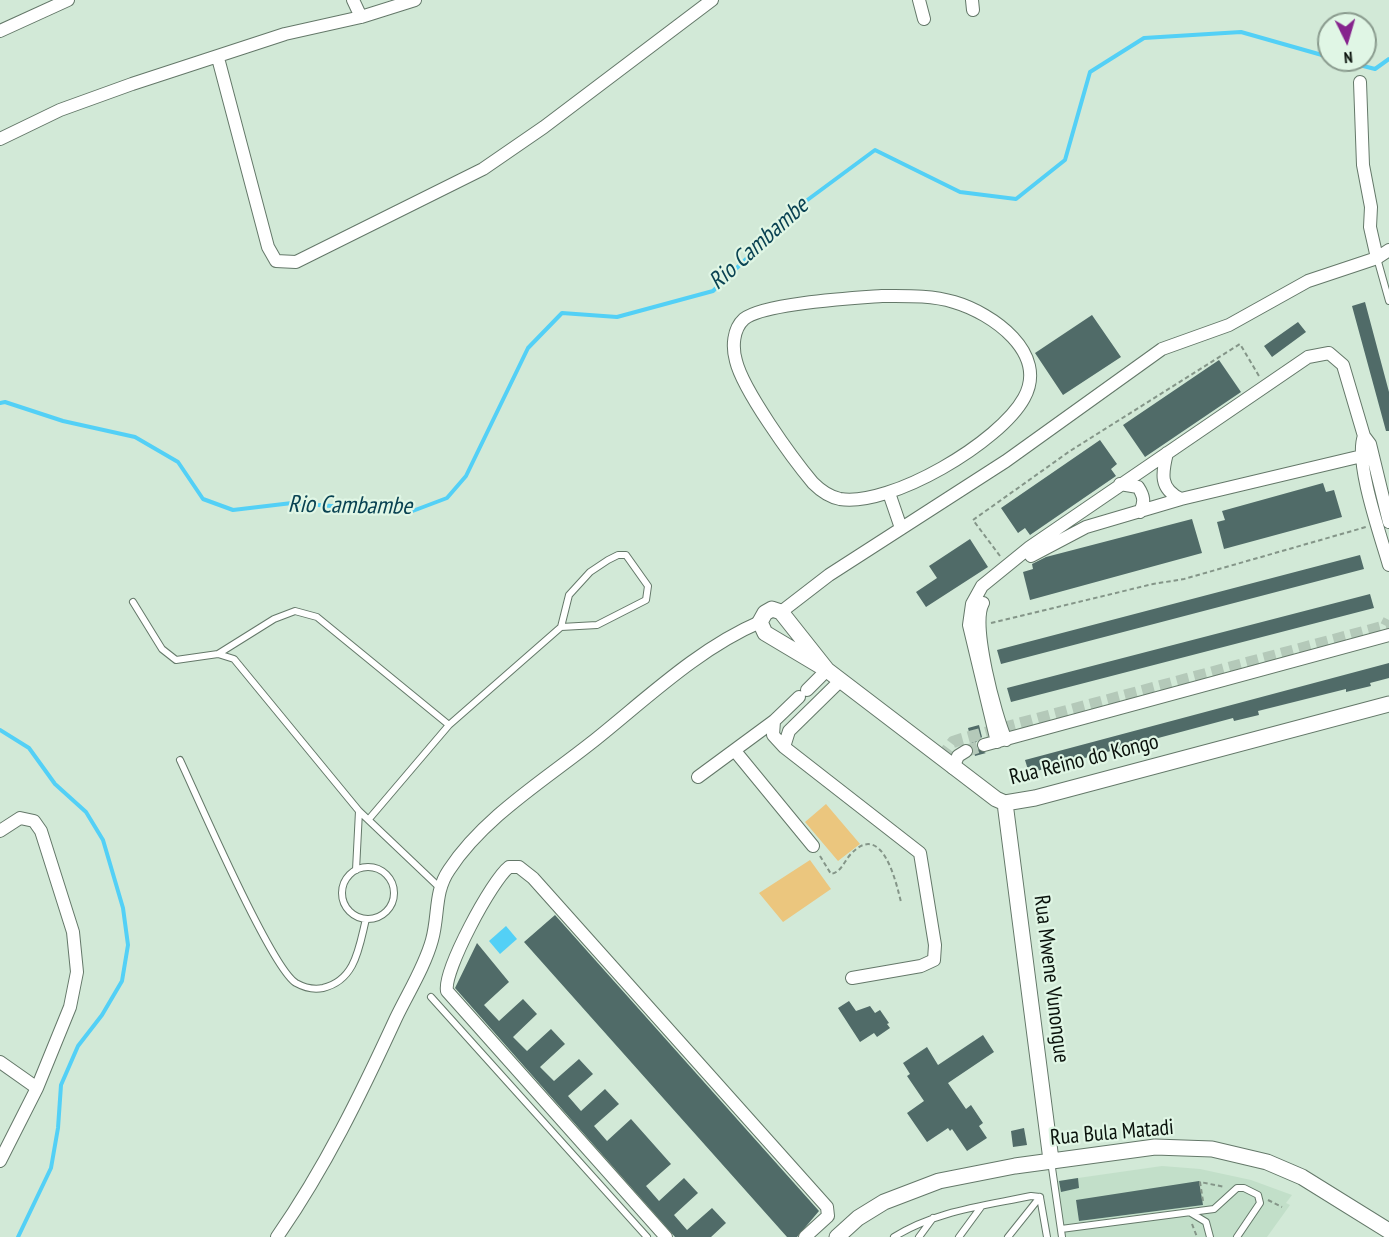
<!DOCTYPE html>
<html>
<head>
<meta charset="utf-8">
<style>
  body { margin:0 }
  #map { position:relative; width:1389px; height:1237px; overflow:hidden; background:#d2e9d7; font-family:"PT Sans Narrow",sans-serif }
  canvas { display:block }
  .north { position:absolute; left:1317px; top:12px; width:60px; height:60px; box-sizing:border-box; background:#e0f6e5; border:2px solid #8a9b8e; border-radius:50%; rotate:175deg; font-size:16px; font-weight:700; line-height:24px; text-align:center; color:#0a120c }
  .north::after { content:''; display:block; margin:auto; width:21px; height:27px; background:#86248d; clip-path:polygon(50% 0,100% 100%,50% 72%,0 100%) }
</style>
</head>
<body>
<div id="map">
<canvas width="1389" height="1237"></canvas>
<div class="north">N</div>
</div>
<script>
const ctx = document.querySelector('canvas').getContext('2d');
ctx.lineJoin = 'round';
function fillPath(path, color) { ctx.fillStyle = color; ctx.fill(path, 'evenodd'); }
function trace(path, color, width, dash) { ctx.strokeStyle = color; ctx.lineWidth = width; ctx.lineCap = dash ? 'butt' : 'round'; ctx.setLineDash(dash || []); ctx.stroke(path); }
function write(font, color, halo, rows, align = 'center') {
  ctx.font = font + ' "PT Sans Narrow",sans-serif'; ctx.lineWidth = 4.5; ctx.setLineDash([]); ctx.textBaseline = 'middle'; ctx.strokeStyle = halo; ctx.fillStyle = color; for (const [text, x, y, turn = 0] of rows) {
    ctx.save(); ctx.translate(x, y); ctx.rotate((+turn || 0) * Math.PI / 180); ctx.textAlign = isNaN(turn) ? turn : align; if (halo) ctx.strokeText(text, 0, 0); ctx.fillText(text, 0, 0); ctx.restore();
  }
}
fillPath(new Path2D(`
  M 1162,1166 L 1200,1169 L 1251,1180 L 1292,1195 L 1286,1203 L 1290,1205 L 1267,1237 L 1064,1237 L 1057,1181 Z`), '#c2dfc9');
fillPath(new Path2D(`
  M 826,804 L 860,844 L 838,861 L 805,822 Z
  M 810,860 L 831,889 L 783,922 L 759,893 Z`), '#ebc67e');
fillPath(new Path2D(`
  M 506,926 L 517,939 L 500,954 L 489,941 Z`), '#53d0f6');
trace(new Path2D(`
  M 1340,60 L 1375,69 L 1389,59
  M 0,403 L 5,402 L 63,421 L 135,437 L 178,462 L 203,499 L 233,510 L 292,503 L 410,512 L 447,498 L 466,476 L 528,348 L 562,313 L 617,317 L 713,291 L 806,201 L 875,150 L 960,192 L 1016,199 L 1065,160 L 1090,72 L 1144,38 L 1241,32 L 1329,57
  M 0,730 L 29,748 L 55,784 L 86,812 L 103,840 L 123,908 L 128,945 L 122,981 L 102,1015 L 78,1046 L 61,1085 L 58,1128 L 51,1168 L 18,1237`), '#53d0f6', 4);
fillPath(new Path2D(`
  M 1365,302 L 1389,392 L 1389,431 L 1386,431 L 1352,306 Z
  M 1092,315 L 1121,357 L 1063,395 L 1035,353 Z
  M 1298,322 L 1306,332 L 1272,357 L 1264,346 Z
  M 1219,360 L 1241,392 L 1145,457 L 1123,425 Z
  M 1100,440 L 1117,464 L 1111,469 L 1116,476 L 1030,535 L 1025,528 L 1018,533 L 1001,508 Z
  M 1323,483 L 1326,492 L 1334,490 L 1342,517 L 1224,549 L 1217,522 L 1225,520 L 1222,511 Z
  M 1192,519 L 1202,553 L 1030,600 L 1023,572 L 1033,569 L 1032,564 L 1046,557 Z
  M 970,539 L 988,567 L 926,607 L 916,592 L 937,578 L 929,566 Z
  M 1360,555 L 1364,569 L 1001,664 L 997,650 Z
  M 1370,594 L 1374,608 L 1011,702 L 1007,688 Z
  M 1389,663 L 1389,678 L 1370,683 L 1371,686 L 1346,692 L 1346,689 L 1258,711 L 1259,715 L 1234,721 L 1233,718 L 1147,741 L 1148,744 L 1123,751 L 1122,748 L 1029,773 L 1025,760 Z
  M 979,725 L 982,737 L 976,742 L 976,748 L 986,753 L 975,756 L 968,728 Z
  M 555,915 L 819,1211 L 797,1237 L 787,1237 L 524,942 Z
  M 477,943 L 509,982 L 484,1005 L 499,1021 L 523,999 L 537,1014 L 513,1037 L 527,1051 L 551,1029 L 565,1044 L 540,1067 L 554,1081 L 579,1059 L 593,1074 L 568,1096 L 581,1111 L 605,1089 L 619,1104 L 594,1126 L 607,1141 L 631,1119 L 671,1164 L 646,1186 L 659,1201 L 684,1178 L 698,1193 L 674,1215 L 687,1230 L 712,1208 L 726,1223 L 711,1237 L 675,1237 L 455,988 Z
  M 849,1001 L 856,1011 L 870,1006 L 875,1013 L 880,1010 L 889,1023 L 887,1024 L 890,1028 L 877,1037 L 874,1033 L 860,1042 L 838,1008 Z
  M 983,1035 L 994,1052 L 948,1083 L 966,1109 L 971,1105 L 983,1123 L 979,1126 L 987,1138 L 967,1151 L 952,1129 L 950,1131 L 948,1128 L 927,1142 L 907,1113 L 924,1101 L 907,1076 L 910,1074 L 903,1063 L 927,1047 L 938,1065 Z
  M 1024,1128 L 1027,1145 L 1013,1147 L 1011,1131 Z
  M 1078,1178 L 1079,1188 L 1061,1192 L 1059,1181 Z
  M 1199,1181 L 1203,1205 L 1079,1221 L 1076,1200 Z`), '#506b68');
trace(new Path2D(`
  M 966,751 L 984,745
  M 941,758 L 953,742 L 962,739 L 1386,626 L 1389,620`), '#b4c9b9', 12, [12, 6]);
const service = new Path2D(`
  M 1377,258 L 1389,301
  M 133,602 L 162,649 L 176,660 L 218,654 L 234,659 L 359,811 L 439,887
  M 218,654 L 274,619 L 295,611 L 317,617 L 449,725
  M 180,760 C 197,796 271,968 296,983 C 305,988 313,990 323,988 C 356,980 359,947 366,919
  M 369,819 L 449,725 L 561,627 L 569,595 L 590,572 L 608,560 L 618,555 L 626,555 L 648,586 L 646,600 L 597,625 L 561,627
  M342 893a26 26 0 1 1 52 0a26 26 0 1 1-52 0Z
  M 356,870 L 359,811
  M 431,997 L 647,1237
  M 1051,1161 L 1062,1237
  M 1040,1197 L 1047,1237
  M 1191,1213 L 1206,1222 L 1210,1237
  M 1061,1229 L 1214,1209 L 1237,1188 L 1244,1188 L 1258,1195 L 1260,1203 L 1237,1237
  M 894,1237 C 935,1211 984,1206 1031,1196 L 1040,1197
  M 919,1237 L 933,1218
  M 959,1237 L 981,1207
  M 1008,1237 L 1040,1197`);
const minor = new Path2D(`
  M 353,0 L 361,17
  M 919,0 L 924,19
  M 972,0 L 973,10
  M 0,31 L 68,0
  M 218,58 L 268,247 L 276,261 L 296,262 L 483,169 L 544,127 L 712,0
  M 1360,82 L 1363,165 L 1371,207 L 1370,227 L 1377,258
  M 0,139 L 60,110 L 132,84 L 285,34 L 361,17 L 415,0
  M 882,296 C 906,296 931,295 954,302 C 992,313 1049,353 1024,398 C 1000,442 891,507 840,499 C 830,497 820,490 813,483 C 792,458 743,390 736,361 C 732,347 733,329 744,319 C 764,303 855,298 882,296 Z
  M 1364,436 C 1354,461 1381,537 1389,565
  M 1167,453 C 1162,473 1159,489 1181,499
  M 1120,484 L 1138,487 C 1144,496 1145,502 1140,512
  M 889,493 L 901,528
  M 1031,556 L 1086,527 L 1181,499 L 1362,456
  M 983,603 C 971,625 995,715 1006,740
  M 781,612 L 829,575 L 1006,461 L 1162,349 L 1229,325 L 1308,281 L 1377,258 L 1389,250
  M 807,690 L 827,670
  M 774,721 L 773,735 L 784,747 L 920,853 L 935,945 L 934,960 L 921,966 L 852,978
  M 997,742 L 969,625 L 972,604 L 982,586 L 1030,547 L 1308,357 L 1329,353 L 1343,365 L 1364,436 L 1370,444 L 1389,522
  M 984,745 L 1389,635
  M 784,747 L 789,731 L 840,681
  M 735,751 L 813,846
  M 953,768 L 958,756 L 966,751
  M 698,777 L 774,721 L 799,697
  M 0,831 L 20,818 L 34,821 L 41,831 L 73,932 L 77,972 L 70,1007 L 37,1088 L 0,1161
  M 0,1062 L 37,1088
  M 277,1237 C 325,1168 361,1094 396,1018 C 408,993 425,966 432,940 C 439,915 434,892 449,870 C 483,818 543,781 591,743 C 644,701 697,649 760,622
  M 666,1237 L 447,991 C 443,971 492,880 509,867 L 519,867 L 533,878 L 827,1207 L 828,1216 L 805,1237`);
const tertiary = new Path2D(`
  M 827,670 L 781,612 L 772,609 L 765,613 L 760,622 L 765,633 L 827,670 L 996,799 L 1005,803 L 1035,798 L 1389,704
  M 1005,803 L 1051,1160
  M 837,1237 L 858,1218 L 884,1202 L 939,1181 L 1015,1166 L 1155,1147 L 1212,1149 L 1267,1162 L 1302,1177 L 1389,1231`);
trace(service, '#647869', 8);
trace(minor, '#647869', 14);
trace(tertiary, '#647869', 17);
trace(new Path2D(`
  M 1000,556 L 973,520 L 1070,451 L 1240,344 L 1259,376
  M 991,623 L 1153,584 L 1184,579 L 1366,527
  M 820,856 L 831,874 C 841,872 844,862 850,855 C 882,819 896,882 901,902
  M 1268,1200 L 1282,1207
  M 1203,1201 L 1200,1182 L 1225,1187
  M 1192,1224 L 1197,1237`), '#849588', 2, [4.5, 3]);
trace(service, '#fff', 6);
trace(minor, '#fff', 12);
trace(tertiary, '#fff', 15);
write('22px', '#0a120c', '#e0f6e5', [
  ["Rua Reino do Kongo",1084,760,-14],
  ["Rua Mwene Vunongue",1051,979,83],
  ["Rua Bula Matadi",1112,1133,-5]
]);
write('italic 24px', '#094252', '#e0f6e5', [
  ["Rio Cambambe",759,244,-42],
  ["Rio Cambambe",350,506,1]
]);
</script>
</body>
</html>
